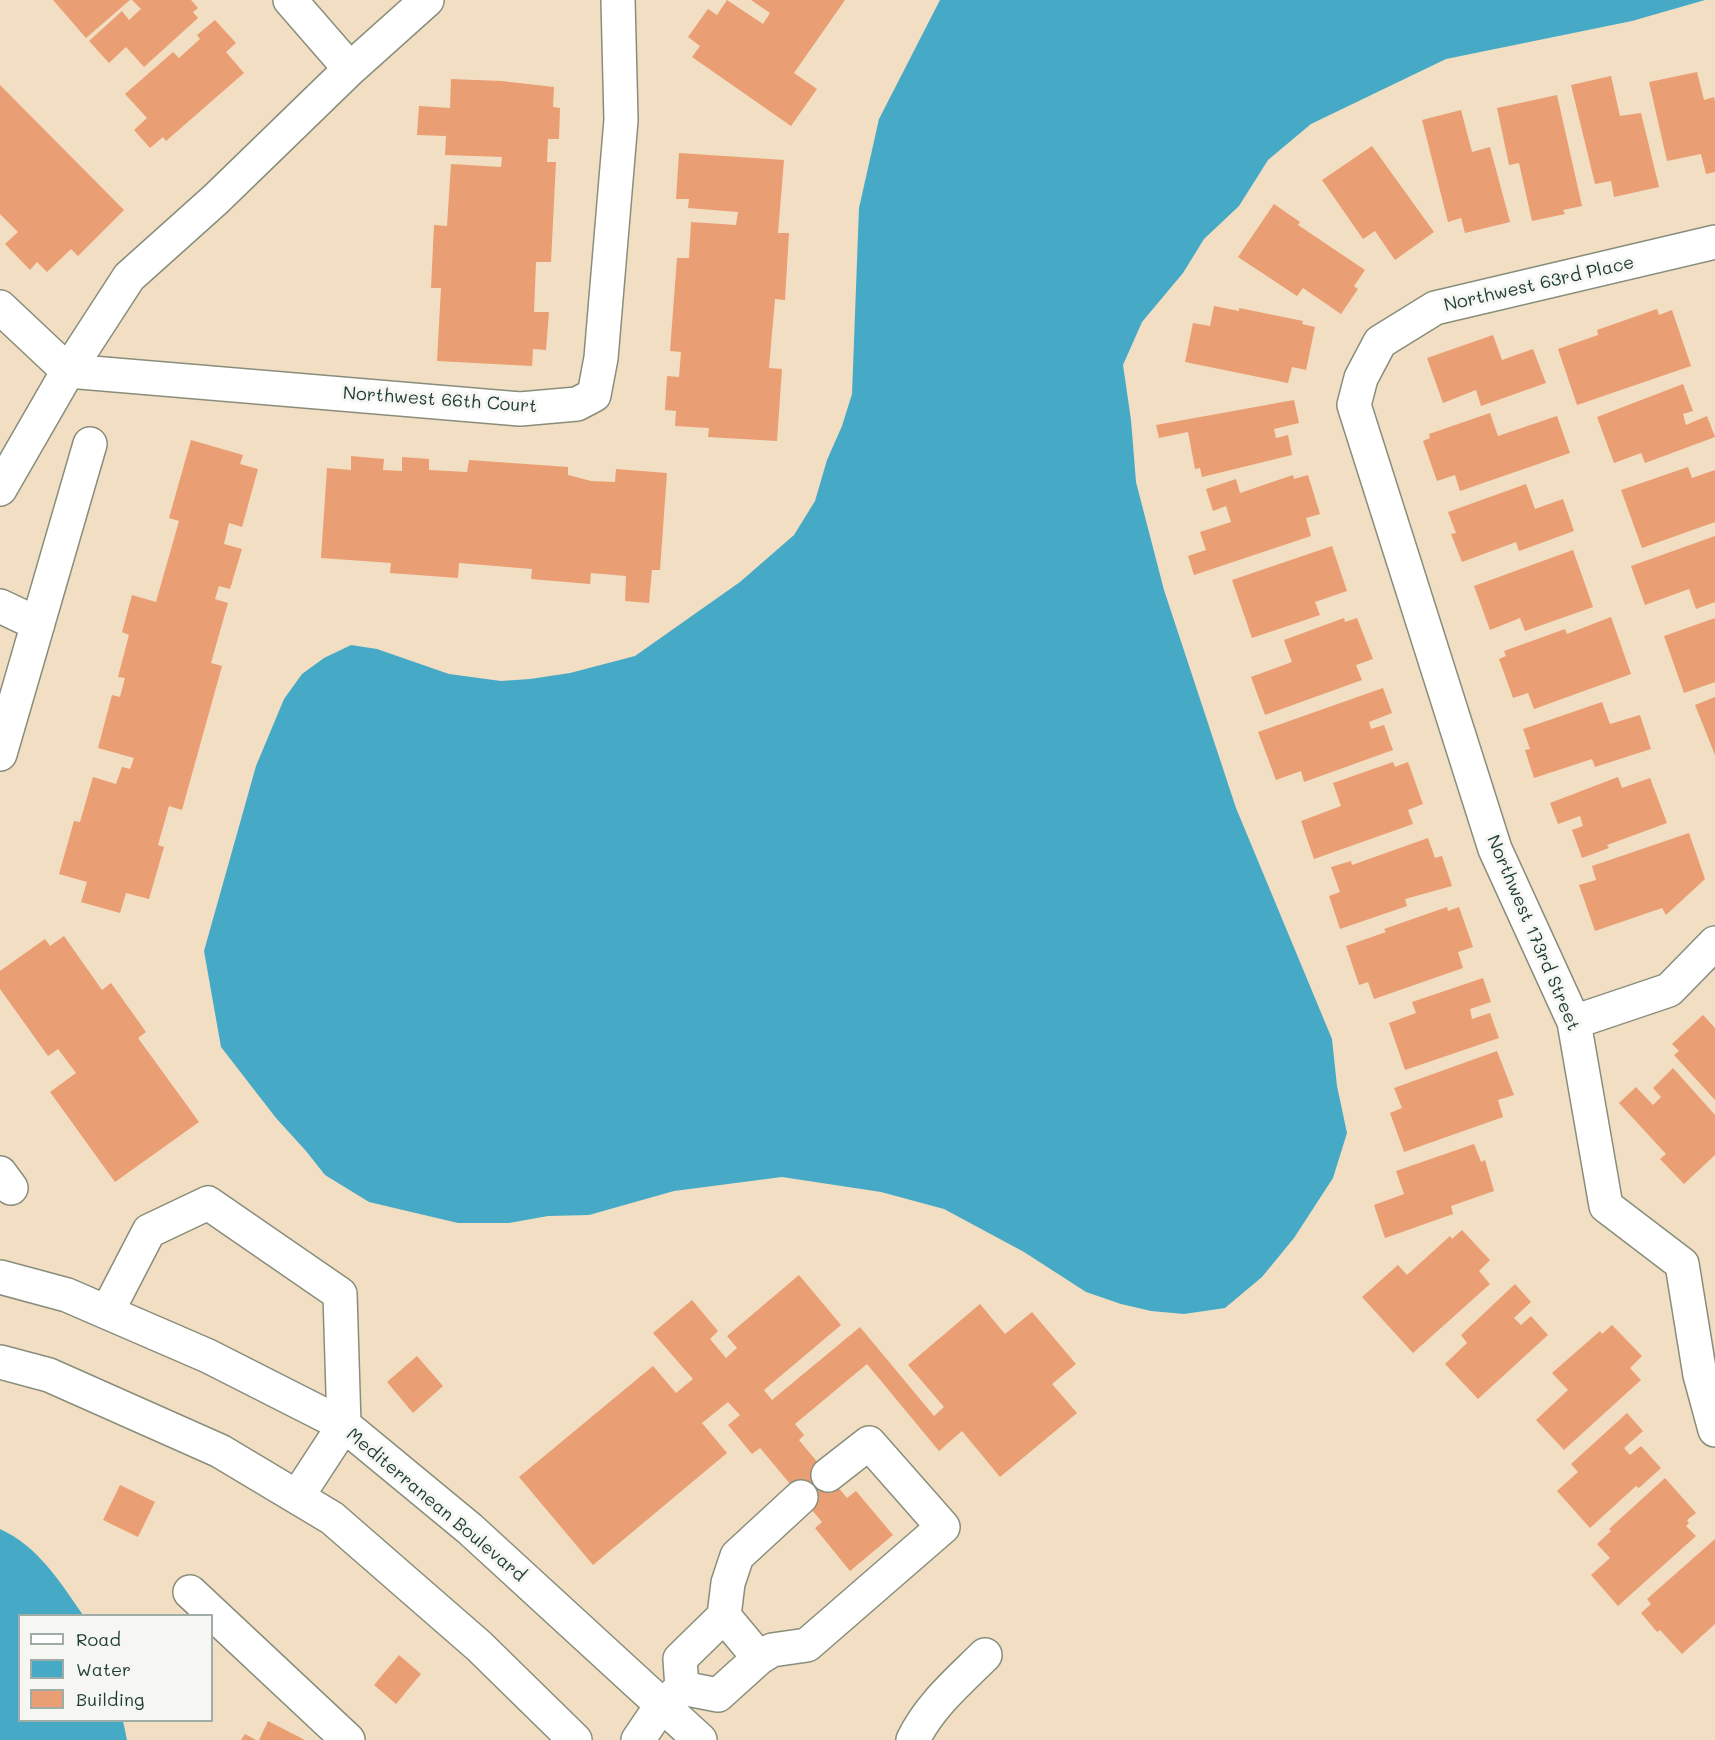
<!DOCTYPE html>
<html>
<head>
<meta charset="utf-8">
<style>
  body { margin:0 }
  #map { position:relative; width:1715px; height:1740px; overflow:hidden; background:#f2dec2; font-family:Mali,sans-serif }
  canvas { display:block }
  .legend { position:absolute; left:18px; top:1614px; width:195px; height:108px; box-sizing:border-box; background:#f6f6f2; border:2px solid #a0aca6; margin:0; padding:8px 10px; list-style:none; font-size:18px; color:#1f3d34 }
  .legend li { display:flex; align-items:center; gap:12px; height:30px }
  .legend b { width:30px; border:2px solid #a0aca6 }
</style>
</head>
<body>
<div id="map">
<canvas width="1715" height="1740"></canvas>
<ul class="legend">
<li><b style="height:8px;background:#fff"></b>Road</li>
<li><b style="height:16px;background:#46aac6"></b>Water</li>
<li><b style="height:16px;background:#ea9e74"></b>Building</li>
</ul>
</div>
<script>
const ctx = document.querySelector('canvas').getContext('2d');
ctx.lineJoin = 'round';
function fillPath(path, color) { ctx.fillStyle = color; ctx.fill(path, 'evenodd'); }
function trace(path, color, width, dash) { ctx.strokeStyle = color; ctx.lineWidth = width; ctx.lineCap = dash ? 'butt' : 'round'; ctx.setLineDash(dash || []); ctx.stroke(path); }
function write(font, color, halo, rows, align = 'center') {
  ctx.font = font + ' Mali,sans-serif'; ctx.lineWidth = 6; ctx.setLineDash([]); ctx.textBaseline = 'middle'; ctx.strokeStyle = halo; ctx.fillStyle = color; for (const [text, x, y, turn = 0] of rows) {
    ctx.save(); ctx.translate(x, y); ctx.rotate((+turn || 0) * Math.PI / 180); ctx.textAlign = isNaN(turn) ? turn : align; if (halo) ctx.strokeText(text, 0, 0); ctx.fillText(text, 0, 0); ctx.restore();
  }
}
fillPath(new Path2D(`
  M 940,0 L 1705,0 L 1632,21 L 1446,59 L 1311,124 L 1268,160 L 1239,206 L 1204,239 L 1183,273 L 1142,322 L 1123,365 L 1131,420 L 1136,482 L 1164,590 L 1236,808 L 1332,1039 L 1337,1086 L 1347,1133 L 1333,1178 L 1294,1238 L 1262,1277 L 1225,1308 L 1184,1314 L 1151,1311 L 1121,1304 L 1086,1292 L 1024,1252 L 944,1209 L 881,1192 L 782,1177 L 674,1191 L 589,1215 L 548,1216 L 509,1223 L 458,1223 L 369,1202 L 325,1175 L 306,1151 L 276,1118 L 221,1047 L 204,951 L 256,766 L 284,699 L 302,674 L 324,658 L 351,645 L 377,649 L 449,674 L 501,681 L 530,679 L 570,673 L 635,656 L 740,582 L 794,535 L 815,501 L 827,460 L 842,426 L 852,394 L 859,208 L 879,119 Z
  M 0,1529 C 38,1546 60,1582 83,1615 L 20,1616 L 20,1720 L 123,1721 L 127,1740 L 0,1740 Z`), '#46aac6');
fillPath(new Path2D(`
  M 53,0 L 130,0 L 86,38 Z
  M 132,0 L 191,0 L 198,8 L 193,12 L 198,18 L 144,67 L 126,47 L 109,63 L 89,41 L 122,11 L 129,20 L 141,9 Z
  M 727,0 L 763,24 L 770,13 L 751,0 L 845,0 L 794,73 L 817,89 L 791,126 L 692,57 L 700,46 L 688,37 L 708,9 L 717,15 Z
  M 215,20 L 236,43 L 226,52 L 244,73 L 166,141 L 163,137 L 150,148 L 134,130 L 147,118 L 125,94 L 173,52 L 179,58 L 200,39 L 197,35 Z
  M 1697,72 L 1704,100 L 1714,97 L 1715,102 L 1715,172 L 1706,174 L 1701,154 L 1667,161 L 1649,82 Z
  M 1611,76 L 1620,116 L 1641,113 L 1659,187 L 1614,197 L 1611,181 L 1595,184 L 1571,85 Z
  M 451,79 L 501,81 L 554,87 L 553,107 L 560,108 L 559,139 L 548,139 L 547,162 L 556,162 L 551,262 L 536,262 L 534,312 L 549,312 L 546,350 L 533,349 L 532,366 L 437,361 L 441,288 L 431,288 L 434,225 L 447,226 L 451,164 L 501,167 L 502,157 L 445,155 L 446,136 L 417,135 L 419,106 L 450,108 Z
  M 0,85 L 124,210 L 78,256 L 71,249 L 47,272 L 37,262 L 30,270 L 5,244 L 18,232 L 0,214 Z
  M 1557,95 L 1582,206 L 1563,210 L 1565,214 L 1532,221 L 1519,163 L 1509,165 L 1497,108 Z
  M 1461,110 L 1472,152 L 1490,147 L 1510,222 L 1465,233 L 1461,218 L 1448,222 L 1422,120 Z
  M 1372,146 L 1434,232 L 1395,260 L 1375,231 L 1363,239 L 1322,180 Z
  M 679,153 L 784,160 L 778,233 L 789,233 L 785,300 L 775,299 L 769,368 L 782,369 L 777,441 L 708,437 L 709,428 L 675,426 L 676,411 L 665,410 L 667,376 L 679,377 L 681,352 L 670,351 L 677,258 L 689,258 L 691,222 L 736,225 L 738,212 L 688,208 L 689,199 L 676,199 Z
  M 1274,204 L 1300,222 L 1298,225 L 1365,270 L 1354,286 L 1358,289 L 1341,314 L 1303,288 L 1297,296 L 1238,257 Z
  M 1214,306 L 1239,311 L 1239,308 L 1303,321 L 1302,324 L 1315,327 L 1306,370 L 1292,367 L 1288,383 L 1185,362 L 1193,323 L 1210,326 Z
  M 1657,309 L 1659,315 L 1672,310 L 1691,366 L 1577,405 L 1558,349 L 1598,335 L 1597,330 Z
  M 1493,335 L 1502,360 L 1533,349 L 1546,383 L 1481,406 L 1476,390 L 1443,403 L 1427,358 Z
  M 1683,384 L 1693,411 L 1683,414 L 1686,425 L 1707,416 L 1715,437 L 1645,463 L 1641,453 L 1614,463 L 1597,417 Z
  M 1294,400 L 1299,423 L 1274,429 L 1276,438 L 1288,435 L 1292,455 L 1202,477 L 1200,468 L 1195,469 L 1188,432 L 1159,438 L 1156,425 Z
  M 1490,413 L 1498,436 L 1557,416 L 1570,453 L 1460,491 L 1455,475 L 1437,481 L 1423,441 L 1430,438 L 1429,434 Z
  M 191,440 L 243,455 L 240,464 L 258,469 L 242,527 L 229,523 L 224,544 L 242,549 L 230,589 L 219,586 L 215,599 L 228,603 L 211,663 L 222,666 L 182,810 L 169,806 L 158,845 L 164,847 L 149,899 L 126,893 L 120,913 L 81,902 L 87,882 L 59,874 L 74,821 L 80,822 L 93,777 L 116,784 L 122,767 L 130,769 L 134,758 L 98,748 L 112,695 L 120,697 L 125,678 L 118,677 L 129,635 L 122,632 L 132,595 L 156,602 L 179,521 L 169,518 Z
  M 351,456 L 384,459 L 383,470 L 402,471 L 402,457 L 429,459 L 429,470 L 467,472 L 469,460 L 568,467 L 568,475 L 591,481 L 615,482 L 616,469 L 667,473 L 660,570 L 652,570 L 649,603 L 625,601 L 626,576 L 591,573 L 590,584 L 531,579 L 532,569 L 459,563 L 458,578 L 390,573 L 391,563 L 321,558 L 327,468 L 351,470 Z
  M 1688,467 L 1692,478 L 1715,470 L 1715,522 L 1642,548 L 1621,490 Z
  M 1293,475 L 1294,479 L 1308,475 L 1320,514 L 1306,518 L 1311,536 L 1194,575 L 1188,556 L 1206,550 L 1200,532 L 1231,522 L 1226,506 L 1213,511 L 1206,489 L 1236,479 L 1240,493 Z
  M 1526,484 L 1535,509 L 1563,499 L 1574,531 L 1519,551 L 1516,542 L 1462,562 L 1451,534 L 1456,533 L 1448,512 Z
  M 1715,536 L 1715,602 L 1696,609 L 1689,589 L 1645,605 L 1631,566 Z
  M 1332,546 L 1347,591 L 1315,602 L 1320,615 L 1252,638 L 1232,580 Z
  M 1573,550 L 1593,607 L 1525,631 L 1520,618 L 1490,630 L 1474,586 Z
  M 1611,617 L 1631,674 L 1534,709 L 1528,693 L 1513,698 L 1499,659 L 1506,656 L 1504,651 L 1565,629 L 1567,634 Z
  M 1344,618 L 1345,622 L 1357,618 L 1373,659 L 1356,665 L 1362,680 L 1265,715 L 1251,677 L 1292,662 L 1284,640 Z
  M 1715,618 L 1715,682 L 1684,693 L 1664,636 Z
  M 1383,688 L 1392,713 L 1369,722 L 1371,729 L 1384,725 L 1393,750 L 1304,782 L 1301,771 L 1276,780 L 1258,732 Z
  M 1715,697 L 1715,755 L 1695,705 Z
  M 1602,702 L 1610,724 L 1640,715 L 1651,749 L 1595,767 L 1592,759 L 1534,778 L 1525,750 L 1530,749 L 1523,729 Z
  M 1393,762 L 1395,767 L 1408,762 L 1423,804 L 1408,810 L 1413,824 L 1314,859 L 1301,821 L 1341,806 L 1333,783 Z
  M 1618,777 L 1622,788 L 1650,778 L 1667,823 L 1607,845 L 1609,848 L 1582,858 L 1572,830 L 1583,826 L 1580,816 L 1558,824 L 1550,803 Z
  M 1689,833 L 1705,879 L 1666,915 L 1662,908 L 1595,931 L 1579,885 L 1596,880 L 1592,866 Z
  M 1428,838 L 1435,858 L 1442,856 L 1452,886 L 1405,899 L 1407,906 L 1340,929 L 1329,896 L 1340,892 L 1331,867 L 1351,861 L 1352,865 Z
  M 1447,907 L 1448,911 L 1459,907 L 1473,947 L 1458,952 L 1463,968 L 1374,999 L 1368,982 L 1359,985 L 1346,946 L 1386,932 L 1384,929 Z
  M 64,936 L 102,990 L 111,983 L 146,1032 L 138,1038 L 199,1122 L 115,1182 L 50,1092 L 76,1073 L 58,1049 L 48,1056 L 0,989 L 0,971 L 45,939 L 50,946 Z
  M 1483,978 L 1491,1002 L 1470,1009 L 1472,1019 L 1490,1013 L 1499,1038 L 1405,1070 L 1389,1023 L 1416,1013 L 1412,1002 Z
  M 1703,1015 L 1715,1028 L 1715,1100 L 1674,1055 L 1679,1051 L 1672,1044 Z
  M 1497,1051 L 1514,1095 L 1498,1100 L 1503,1117 L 1404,1152 L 1390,1113 L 1402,1108 L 1394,1088 Z
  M 1673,1068 L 1715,1115 L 1715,1155 L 1684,1184 L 1660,1159 L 1666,1154 L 1619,1103 L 1636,1087 L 1653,1105 L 1661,1097 L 1653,1088 Z
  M 1474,1144 L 1481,1162 L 1485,1160 L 1494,1191 L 1451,1206 L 1453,1214 L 1385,1238 L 1374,1205 L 1404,1194 L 1396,1171 Z
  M 1462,1230 L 1490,1260 L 1479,1271 L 1490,1284 L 1413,1353 L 1362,1297 L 1398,1265 L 1407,1275 L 1450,1236 L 1452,1239 Z
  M 799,1275 L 841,1325 L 764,1390 L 772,1400 L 860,1327 L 934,1416 L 944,1407 L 908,1365 L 980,1304 L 1005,1334 L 1032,1312 L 1076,1364 L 1052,1384 L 1077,1413 L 1000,1477 L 962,1431 L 939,1451 L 867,1364 L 795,1424 L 804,1435 L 799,1440 L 847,1498 L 856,1491 L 893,1535 L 850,1571 L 815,1528 L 822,1522 L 760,1448 L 752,1454 L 728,1425 L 740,1415 L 728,1402 L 702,1423 L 727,1453 L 593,1565 L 519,1477 L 653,1366 L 676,1393 L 693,1379 L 653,1333 L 692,1300 L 718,1331 L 710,1339 L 726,1358 L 737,1348 L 727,1336 Z
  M 1515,1284 L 1531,1302 L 1514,1318 L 1521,1325 L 1531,1316 L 1548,1335 L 1478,1399 L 1445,1364 L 1467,1343 L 1461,1335 Z
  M 1612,1325 L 1642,1356 L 1630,1368 L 1641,1380 L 1564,1450 L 1536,1420 L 1568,1390 L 1552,1373 L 1600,1331 L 1602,1334 Z
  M 417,1356 L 443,1386 L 413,1413 L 387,1382 Z
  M 1627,1413 L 1643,1431 L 1624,1448 L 1630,1455 L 1641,1446 L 1661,1468 L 1639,1488 L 1636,1486 L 1590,1528 L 1557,1491 L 1578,1472 L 1571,1464 Z
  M 1665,1478 L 1696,1513 L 1687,1520 L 1689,1523 L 1686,1526 L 1696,1536 L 1618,1606 L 1591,1575 L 1610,1558 L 1597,1544 L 1611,1531 L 1609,1529 Z
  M 120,1485 L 155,1502 L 138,1537 L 103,1520 Z
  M 1715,1539 L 1715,1624 L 1682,1654 L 1660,1630 L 1657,1632 L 1641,1613 L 1651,1604 L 1647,1599 Z
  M 399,1655 L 421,1674 L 396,1704 L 374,1685 Z
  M 268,1721 L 305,1740 L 259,1740 Z
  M 245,1734 L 256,1740 L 241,1740 Z`), '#ea9e74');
const minor = new Path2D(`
  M 290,0 L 350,69
  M 1715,242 L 1435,308 L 1380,342 L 1361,378 L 1354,405 L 1495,849 L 1574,1022 L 1606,1206 L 1682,1264 L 1700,1375 L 1715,1430
  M 0,307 L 68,371 L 520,409 L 577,404 L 594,395 L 601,358 L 621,120 L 618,0
  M 0,489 L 68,371 L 129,277 L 216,199 L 350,69 L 427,0
  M 0,606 L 38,624
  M 0,754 L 90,444
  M 1574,1022 L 1669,990 L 1715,943
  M 0,1173 L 11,1188
  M 0,1277 L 67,1295 L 208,1356 L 344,1425 L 470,1529 L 700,1740
  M 107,1312 L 149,1231 L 208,1203 L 340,1294 L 344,1425 L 297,1497
  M 0,1362 L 49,1375 L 220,1451 L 332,1518 L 479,1646 L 575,1740
  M 190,1592 L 348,1740
  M 724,1616 L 759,1658
  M 682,1688 L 718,1695 L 759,1658 L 772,1650 L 807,1645 L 943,1527 L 869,1443 L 828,1475
  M 682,1688 L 680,1659 L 724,1616 L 728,1583 L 737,1556 L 801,1497
  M 638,1740 L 661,1706 L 676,1693
  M 913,1740 C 929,1706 959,1681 985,1655`);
trace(minor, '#888e7b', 36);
trace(minor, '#fff', 33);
write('18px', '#1f3d34', '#f6f6f2', [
  ["Northwest 63rd Place",1539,284,-13],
  ["Northwest 66th Court",440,400,4],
  ["Northwest 173rd Street",1533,933,67],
  ["Mediterranean Boulevard",436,1505,40]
]);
</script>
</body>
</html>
